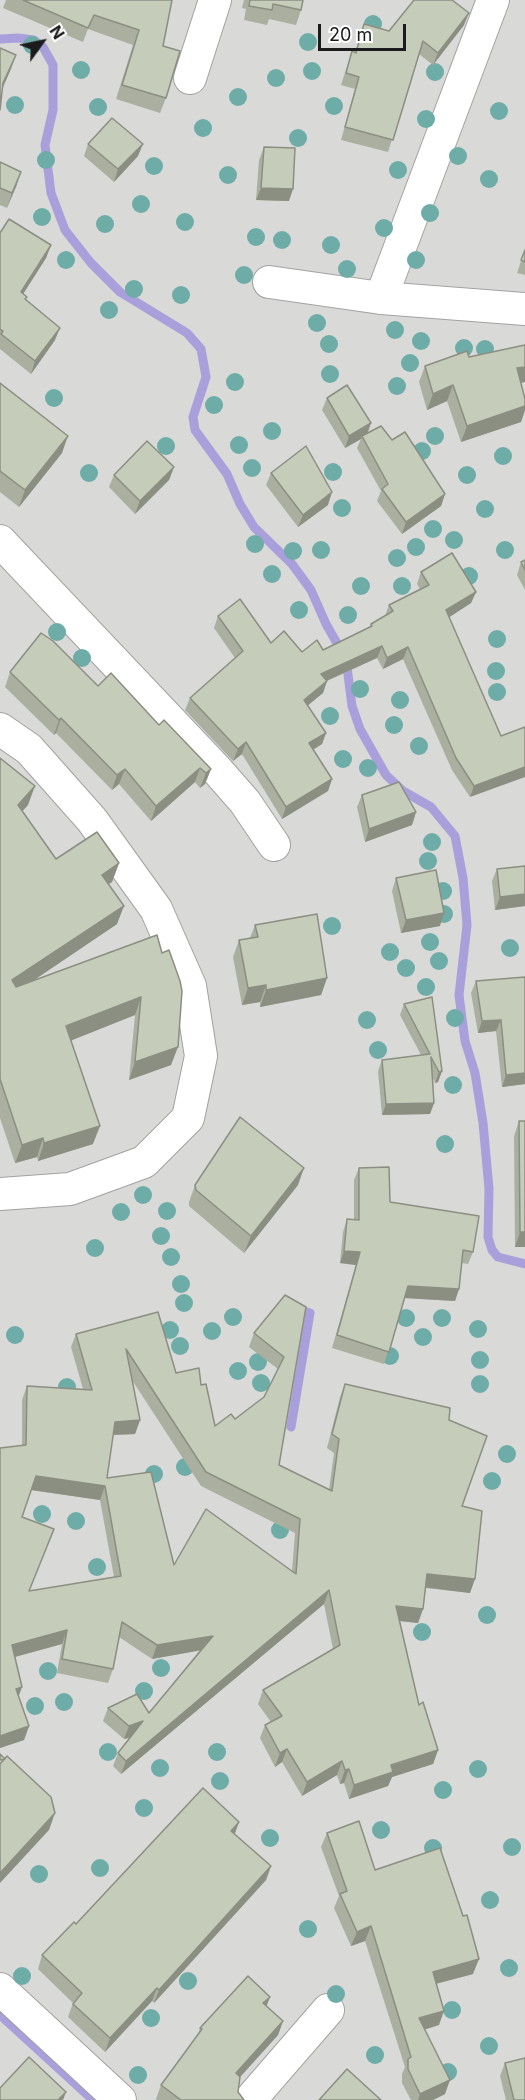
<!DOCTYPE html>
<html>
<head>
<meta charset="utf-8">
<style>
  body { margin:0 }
  #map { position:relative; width:525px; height:2100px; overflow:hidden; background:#e6ede1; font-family:Inter,sans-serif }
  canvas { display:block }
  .north { position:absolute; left:12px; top:12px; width:60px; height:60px; -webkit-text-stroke:4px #fff; paint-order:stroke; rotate:57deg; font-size:16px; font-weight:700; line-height:24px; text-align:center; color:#1b1b1b }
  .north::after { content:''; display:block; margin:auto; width:21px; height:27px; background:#1b1b1b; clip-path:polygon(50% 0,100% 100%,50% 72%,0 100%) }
  .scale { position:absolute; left:318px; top:24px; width:88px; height:27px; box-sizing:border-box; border:3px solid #1b1b1b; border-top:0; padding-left:8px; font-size:18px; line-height:21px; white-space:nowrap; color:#1b1b1b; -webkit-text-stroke:4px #fff; paint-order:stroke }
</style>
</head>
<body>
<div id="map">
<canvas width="525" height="2100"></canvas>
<div class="north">N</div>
<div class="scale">20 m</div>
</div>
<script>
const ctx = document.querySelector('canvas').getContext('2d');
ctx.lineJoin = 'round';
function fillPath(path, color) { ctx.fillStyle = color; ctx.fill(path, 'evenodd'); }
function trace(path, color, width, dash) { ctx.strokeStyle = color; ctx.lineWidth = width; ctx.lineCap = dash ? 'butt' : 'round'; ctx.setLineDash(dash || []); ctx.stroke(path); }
fillPath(new Path2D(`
  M 0,0 L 525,0 L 525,2100 L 0,2100 Z`), '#d9d9d8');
trace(new Path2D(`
  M 0,39 L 18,38 L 34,40 L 43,47 L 53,65 L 53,110 L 45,145 L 51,193 L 65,230 L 91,263 L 120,292 L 187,333 L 201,349 L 206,377 L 193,417 L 195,430 L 227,474 L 240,504 L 254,527 L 292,564 L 311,590 L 326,624 L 346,659 L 352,706 L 360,729 L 386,775 L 403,791 L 431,807 L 455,836 L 463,878 L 467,925 L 459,995 L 465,1041 L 475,1073 L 483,1123 L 489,1189 L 488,1237 L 492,1250 L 498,1257 L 525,1264
  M 291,1427 L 310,1313 L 293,1308
  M 0,2015 L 93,2100`), '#a9a0db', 9);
const street = new Path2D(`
  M 493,0 L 381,298 L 525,309
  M 190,78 L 215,0
  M 269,282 L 381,298
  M 0,541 L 217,770 L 245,802 L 274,845
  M 0,729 L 29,749 L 92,820 L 156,909 L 190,986 L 201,1056 L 188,1118 L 144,1162 L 70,1189 L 0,1194
  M 0,1989 L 120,2100
  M 250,2100 L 328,2010`);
trace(street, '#a2a2a2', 34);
trace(street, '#fff', 32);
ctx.fillStyle = '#6eaca7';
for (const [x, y] of [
  [373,24],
  [308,42],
  [32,45],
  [81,70],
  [312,71],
  [435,72],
  [276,78],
  [238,97],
  [15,105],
  [334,106],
  [98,107],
  [499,111],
  [426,119],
  [203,128],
  [298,138],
  [458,156],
  [46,160],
  [154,166],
  [398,170],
  [228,175],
  [489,179],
  [141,204],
  [430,213],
  [42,217],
  [185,222],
  [105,224],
  [384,228],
  [256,237],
  [282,240],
  [331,245],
  [66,260],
  [416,260],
  [347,269],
  [244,275],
  [134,289],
  [181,295],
  [109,310],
  [317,323],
  [395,330],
  [421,341],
  [329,344],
  [464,348],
  [485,349],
  [410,363],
  [330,374],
  [235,382],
  [397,386],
  [54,398],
  [214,405],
  [272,431],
  [435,436],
  [239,445],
  [166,446],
  [422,451],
  [503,456],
  [252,468],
  [333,472],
  [89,473],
  [467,475],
  [342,508],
  [485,509],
  [433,529],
  [454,540],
  [255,544],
  [416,547],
  [321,550],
  [505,550],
  [293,551],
  [397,558],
  [272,574],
  [469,576],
  [361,586],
  [402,586],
  [299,610],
  [348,615],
  [57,632],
  [497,639],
  [82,658],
  [496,671],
  [360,689],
  [497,692],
  [400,700],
  [330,716],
  [394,725],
  [419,746],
  [343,759],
  [368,768],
  [432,842],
  [428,861],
  [443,891],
  [444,914],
  [332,926],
  [430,942],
  [510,948],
  [390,952],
  [439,961],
  [406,968],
  [426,987],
  [455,1018],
  [367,1020],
  [378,1050],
  [453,1085],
  [445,1144],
  [143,1195],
  [167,1211],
  [121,1212],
  [161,1236],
  [95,1248],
  [171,1257],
  [181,1284],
  [184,1303],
  [233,1317],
  [406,1318],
  [442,1318],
  [478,1329],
  [170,1330],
  [212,1331],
  [15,1335],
  [423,1337],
  [180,1346],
  [390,1356],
  [480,1360],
  [258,1362],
  [238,1371],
  [261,1383],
  [480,1384],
  [67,1387],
  [507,1454],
  [185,1467],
  [154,1474],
  [492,1481],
  [42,1514],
  [76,1521],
  [280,1530],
  [97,1567],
  [487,1615],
  [422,1632],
  [161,1668],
  [48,1671],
  [144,1691],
  [64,1702],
  [35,1706],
  [108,1752],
  [217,1752],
  [160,1768],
  [478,1769],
  [220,1781],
  [443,1790],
  [144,1808],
  [381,1830],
  [270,1838],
  [512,1847],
  [433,1848],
  [100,1868],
  [39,1874],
  [490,1900],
  [308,1929],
  [509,1968],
  [22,1976],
  [188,1981],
  [336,1994],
  [452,2010],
  [151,2018],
  [489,2046],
  [375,2055],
  [448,2072],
  [138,2075]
]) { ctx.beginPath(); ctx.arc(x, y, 9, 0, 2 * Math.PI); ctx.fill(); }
fillPath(new Path2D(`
  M 6,0 L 172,0 L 163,46 L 166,98 L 160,113 L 116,99 L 133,45 L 88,29 L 83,42 L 3,8 Z
  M 244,0 L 303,0 L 301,10 L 296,25 L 269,19 L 267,25 L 244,20 L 246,9 L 242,8 Z
  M 364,24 L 389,31 L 464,25 L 433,65 L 419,54 L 388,152 L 341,140 L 355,89 L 341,85 L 352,51 L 355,52 Z
  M 88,144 L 138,156 L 114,182 L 84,156 Z
  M 264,147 L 289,201 L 256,200 L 259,160 Z
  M 0,162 L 21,172 L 7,208 L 0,205 Z
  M 0,233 L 51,245 L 46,258 L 23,294 L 25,300 L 55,340 L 31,374 L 0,349 Z
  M 525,249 L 525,275 L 517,273 Z
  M 525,345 L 525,382 L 521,383 L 525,399 L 525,410 L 521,422 L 461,442 L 447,401 L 427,410 L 419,382 L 425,366 Z
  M 0,383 L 62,453 L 19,507 L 0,492 Z
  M 327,398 L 367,433 L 392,440 L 445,494 L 441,506 L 402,534 L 377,501 L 381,491 L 357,448 L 361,439 L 345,448 L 322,410 Z
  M 174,467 L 169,480 L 135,514 L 109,487 L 114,475 Z
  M 271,473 L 328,505 L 298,527 L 266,485 Z
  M 525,560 L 525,590 L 517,575 L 521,562 Z
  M 421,572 L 476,592 L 471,603 L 449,617 L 501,736 L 470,797 L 452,770 L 403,659 L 383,669 L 377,658 L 327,681 L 323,693 L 307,705 L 326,733 L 322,744 L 313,750 L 332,779 L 328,791 L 282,819 L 242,754 L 233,761 L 185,710 L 190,698 L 235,658 L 214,628 L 218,616 L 271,643 L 302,652 L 323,650 L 369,628 L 371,624 L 385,616 L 389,605 L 420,589 L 417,584 Z
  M 10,672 L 98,686 L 159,725 L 211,769 L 205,784 L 200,788 L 195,782 L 151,821 L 119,784 L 112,790 L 56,733 L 54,735 L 5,687 Z
  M 0,758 L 28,805 L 22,811 L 56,859 L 119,863 L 112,882 L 108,884 L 117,924 L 31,982 L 157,935 L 171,1065 L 129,1080 L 135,1015 L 71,1040 L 93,1144 L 38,1161 L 37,1157 L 15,1163 L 0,1118 Z
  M 362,795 L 416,812 L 412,825 L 365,842 L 357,807 Z
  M 525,866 L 525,906 L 495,910 L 492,881 L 497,869 Z
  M 396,878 L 440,926 L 401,933 L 392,891 Z
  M 255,925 L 327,978 L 321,995 L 260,1007 L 260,1002 L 242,1005 L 233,957 L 239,940 L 250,938 Z
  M 525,977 L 525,1084 L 502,1087 L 496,1031 L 478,1033 L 471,993 L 476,981 Z
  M 404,1004 L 442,1071 L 438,1082 L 435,1083 L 433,1078 L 434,1103 L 430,1114 L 382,1115 L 378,1071 L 382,1060 L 421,1055 L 400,1015 Z
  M 519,1121 L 525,1247 L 515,1247 L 514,1136 Z
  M 359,1168 L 390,1202 L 473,1252 L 468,1264 L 462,1263 L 459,1289 L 455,1301 L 405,1298 L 384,1364 L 332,1348 L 356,1265 L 340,1263 L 343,1232 L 347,1219 L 354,1220 L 354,1180 Z
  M 195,1185 L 298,1185 L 244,1253 L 189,1206 L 189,1202 Z
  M 306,1307 L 279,1465 L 329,1490 L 334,1453 L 327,1448 L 340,1397 L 345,1384 L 449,1420 L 462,1506 L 470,1593 L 426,1588 L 423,1609 L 418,1623 L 400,1621 L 419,1705 L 438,1750 L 433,1764 L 392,1777 L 388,1786 L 349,1799 L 344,1783 L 340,1784 L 337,1775 L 302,1796 L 282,1762 L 275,1767 L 260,1738 L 265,1725 L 271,1722 L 258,1704 L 263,1690 L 333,1649 L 324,1604 L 121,1774 L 113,1766 L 118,1753 L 130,1738 L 124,1739 L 103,1721 L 108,1708 L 149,1713 L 200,1650 L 152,1659 L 119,1637 L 113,1669 L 108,1683 L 57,1673 L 62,1644 L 15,1657 L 19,1697 L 29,1726 L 24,1740 L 0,1748 L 22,1446 L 22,1400 L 27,1386 L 83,1389 L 71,1347 L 76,1334 L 158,1312 L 176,1373 L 201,1385 L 215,1426 L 235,1419 L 264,1397 L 278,1369 L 249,1347 L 254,1333 ZM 132,1380 L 201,1486 L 295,1533 L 292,1571 L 174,1565 L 107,1478 L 113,1435 L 135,1434 L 140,1420 ZM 31,1490 L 100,1500 L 114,1577 L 30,1591 L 22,1517 Z
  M 239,1822 L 235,1834 L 271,1866 L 266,1880 L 154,2003 L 152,2001 L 105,2052 L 68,2017 L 73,2003 L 38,1969 L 42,1955 L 76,1924 Z
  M 327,1833 L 375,1870 L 473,1974 L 436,1984 L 439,2025 L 425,2029 L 445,2094 L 433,2100 L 411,2100 L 402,2083 L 402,2074 L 405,2067 L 365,1941 L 351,1946 L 334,1908 L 339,1896 L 321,1847 Z
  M 270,1997 L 266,2006 L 283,2021 L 278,2035 L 240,2077 L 238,2092 L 244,2100 L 157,2100 L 156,2099 L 161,2085 L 198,2035 L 200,2028 Z
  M 505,2063 L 525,2100 L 506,2100 L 500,2076 Z`), '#aaafa0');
fillPath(new Path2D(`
  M 469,13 L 464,25 L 433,65 L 438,53 Z
  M 16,55 L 11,69 L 0,94 L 3,83 Z
  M 143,144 L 138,156 L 114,182 L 118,169 Z
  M 21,172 L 16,187 L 7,208 L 12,193 Z
  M 261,188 L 293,189 L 289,201 L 256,200 Z
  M 51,245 L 46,258 L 16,305 L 21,292 Z
  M 60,328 L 55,340 L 31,374 L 35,361 Z
  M 525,367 L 525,382 L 511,384 L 517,368 Z
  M 453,385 L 447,401 L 427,410 L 433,394 Z
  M 525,406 L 525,410 L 521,422 L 461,442 L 467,426 Z
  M 371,423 L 367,435 L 362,436 L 361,439 L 345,448 L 349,436 Z
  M 68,436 L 62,453 L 19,507 L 25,490 Z
  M 174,467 L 169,480 L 135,514 L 140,501 Z
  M 332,492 L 328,505 L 298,527 L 303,515 Z
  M 445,494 L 441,506 L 402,534 L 406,522 Z
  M 476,592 L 471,603 L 442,622 L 446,610 Z
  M 382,646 L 377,658 L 317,685 L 321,674 Z
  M 408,647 L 403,659 L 383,669 L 387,658 Z
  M 327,681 L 323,693 L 300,712 L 304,700 Z
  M 61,718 L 56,733 L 54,735 L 59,720 Z
  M 326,733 L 322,744 L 304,755 L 309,743 Z
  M 246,742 L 242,754 L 233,761 L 238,749 Z
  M 525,767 L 525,777 L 470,797 L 474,786 Z
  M 200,768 L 195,782 L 151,821 L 156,806 Z
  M 125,769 L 119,784 L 112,790 L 117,775 Z
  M 211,769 L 205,784 L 200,788 L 206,773 Z
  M 332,779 L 328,791 L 282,819 L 286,807 Z
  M 35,786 L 28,805 L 11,824 L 18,805 Z
  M 416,812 L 412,825 L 365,842 L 369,829 Z
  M 119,863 L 112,882 L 95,893 L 102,875 Z
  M 525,894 L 525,906 L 495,910 L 500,897 Z
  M 124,906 L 117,924 L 6,999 L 12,980 Z
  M 444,913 L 440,926 L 401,933 L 406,920 Z
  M 327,978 L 321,995 L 260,1007 L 266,990 Z
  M 266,985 L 260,1002 L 242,1005 L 248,988 Z
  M 141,997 L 135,1015 L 60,1045 L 66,1026 Z
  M 501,1020 L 496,1031 L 478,1033 L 482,1021 Z
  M 178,1047 L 171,1065 L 129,1080 L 135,1062 Z
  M 442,1071 L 438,1082 L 435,1083 L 439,1072 Z
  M 525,1073 L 525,1084 L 502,1087 L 506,1075 Z
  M 434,1103 L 430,1114 L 382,1115 L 386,1104 Z
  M 100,1126 L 93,1144 L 38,1161 L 44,1143 Z
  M 43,1138 L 37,1157 L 15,1163 L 22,1145 Z
  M 304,1168 L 298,1185 L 244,1253 L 251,1236 Z
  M 520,1232 L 525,1232 L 525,1247 L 515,1247 Z
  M 344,1251 L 360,1252 L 356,1265 L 340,1263 Z
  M 408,1286 L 459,1289 L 455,1301 L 404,1298 Z
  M 140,1420 L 135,1434 L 110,1435 L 115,1422 Z
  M 36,1476 L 105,1486 L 100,1500 L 31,1490 Z
  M 427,1574 L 475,1579 L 470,1593 L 422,1587 Z
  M 329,1590 L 324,1604 L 121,1774 L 126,1761 Z
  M 396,1606 L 423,1609 L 418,1623 L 391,1620 Z
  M 67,1630 L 62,1644 L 7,1659 L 12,1645 Z
  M 213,1636 L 208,1649 L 152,1659 L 157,1645 Z
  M 22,1687 L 17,1701 L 16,1689 Z
  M 143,1721 L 138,1735 L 124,1739 L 129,1726 Z
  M 29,1726 L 24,1740 L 0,1748 L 0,1736 Z
  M 287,1749 L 282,1762 L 275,1767 L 280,1753 Z
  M 438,1750 L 433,1764 L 392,1777 L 388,1786 L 349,1799 L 354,1785 L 391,1765 Z
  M 342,1761 L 337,1775 L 302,1796 L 307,1782 Z
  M 349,1769 L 344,1783 L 340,1784 L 345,1770 Z
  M 55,1813 L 49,1830 L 0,1883 L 0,1873 Z
  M 239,1822 L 234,1835 L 231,1831 Z
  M 271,1866 L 266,1880 L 154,2003 L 159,1990 Z
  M 371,1926 L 365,1941 L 351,1946 L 357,1932 Z
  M 479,1959 L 473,1974 L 427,1986 L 433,1972 Z
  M 157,1988 L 152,2001 L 105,2052 L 110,2038 Z
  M 270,1997 L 265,2010 L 263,2003 Z
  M 444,2011 L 439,2025 L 414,2033 L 419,2018 Z
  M 283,2021 L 278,2035 L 231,2087 L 236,2073 Z
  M 450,2080 L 445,2094 L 433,2100 L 418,2100 L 420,2094 Z
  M 66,2092 L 63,2100 L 58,2100 Z`), '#8b8f82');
const building = new Path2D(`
  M 23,0 L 172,0 L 163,46 L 180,51 L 166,98 L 122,85 L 139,30 L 94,15 L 88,28 Z
  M 250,0 L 303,0 L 301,10 L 273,4 L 272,10 L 249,6 Z
  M 414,0 L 452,0 L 469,13 L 438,53 L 423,41 L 393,140 L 345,127 L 359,77 L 346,73 L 352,51 L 356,53 L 364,24 L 389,31 Z
  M 0,48 L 16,55 L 3,83 L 0,110 Z
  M 112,118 L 143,144 L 118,169 L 88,144 Z
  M 264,147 L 295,148 L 293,189 L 261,188 Z
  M 0,162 L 21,172 L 12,193 L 0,188 Z
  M 9,219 L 51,245 L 21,292 L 27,297 L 25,299 L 60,328 L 35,361 L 1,334 L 3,331 L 0,329 L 0,233 Z
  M 525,250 L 525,262 L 521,260 Z
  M 525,345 L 525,367 L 517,368 L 525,399 L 525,406 L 467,426 L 453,385 L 433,394 L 425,366 L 467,351 L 469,357 Z
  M 0,383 L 68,436 L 25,490 L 0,471 Z
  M 347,385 L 371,423 L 349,436 L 327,398 Z
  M 381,426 L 392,440 L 405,432 L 445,494 L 406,522 L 382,489 L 388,484 L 362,436 Z
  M 147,441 L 174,467 L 140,501 L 114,475 Z
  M 306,446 L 332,492 L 303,515 L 271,473 Z
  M 452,553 L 476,592 L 446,610 L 501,736 L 525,727 L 525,767 L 474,786 L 456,758 L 408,647 L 387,658 L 382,646 L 321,674 L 327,681 L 304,700 L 326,733 L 309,743 L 332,779 L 286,807 L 246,742 L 238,749 L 190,698 L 243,651 L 218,616 L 240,599 L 271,643 L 284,631 L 302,652 L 317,640 L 323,650 L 372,626 L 371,624 L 393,611 L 389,605 L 429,585 L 421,572 Z
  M 525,560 L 525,570 L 521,562 Z
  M 41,633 L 53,641 L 98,686 L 111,673 L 159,725 L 164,720 L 211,769 L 206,773 L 200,768 L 156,806 L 125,769 L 117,775 L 61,718 L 59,720 L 10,672 Z
  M 0,758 L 35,786 L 18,805 L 56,859 L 97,832 L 119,863 L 102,875 L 124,906 L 12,980 L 16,987 L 157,935 L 162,953 L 169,950 L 180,981 L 182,991 L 178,1047 L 135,1062 L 141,997 L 66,1026 L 100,1126 L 44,1143 L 43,1138 L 22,1145 L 0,1079 Z
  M 399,782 L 416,812 L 369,829 L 362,795 Z
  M 525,866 L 525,894 L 500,897 L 497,869 Z
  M 436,870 L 444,913 L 406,920 L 396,878 Z
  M 317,914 L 327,978 L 266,990 L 266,985 L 248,988 L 239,940 L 258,937 L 255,925 Z
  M 525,977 L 525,1073 L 506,1075 L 501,1020 L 482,1021 L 476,981 Z
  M 432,997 L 442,1071 L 439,1072 L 431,1057 L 434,1103 L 386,1104 L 382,1060 L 430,1054 L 404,1004 Z
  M 240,1117 L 304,1168 L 251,1236 L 196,1190 L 195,1185 Z
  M 519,1121 L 525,1121 L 525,1232 L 520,1232 Z
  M 389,1167 L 390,1202 L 479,1216 L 473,1252 L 463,1250 L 459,1289 L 408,1286 L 389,1352 L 337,1335 L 360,1252 L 344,1251 L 347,1219 L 359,1220 L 359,1168 Z
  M 285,1295 L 306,1307 L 279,1465 L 332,1491 L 339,1439 L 332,1434 L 345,1384 L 450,1408 L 449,1420 L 487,1436 L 462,1506 L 482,1511 L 475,1579 L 427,1574 L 423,1609 L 396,1606 L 419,1705 L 423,1702 L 438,1750 L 391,1765 L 393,1772 L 354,1785 L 349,1769 L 345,1770 L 342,1761 L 307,1782 L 287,1749 L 280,1753 L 265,1725 L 282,1716 L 263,1690 L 340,1645 L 329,1590 L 126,1761 L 118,1753 L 143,1721 L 129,1726 L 108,1708 L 137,1694 L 149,1713 L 213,1636 L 157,1645 L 122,1622 L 113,1669 L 62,1659 L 67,1630 L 12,1645 L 22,1687 L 16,1689 L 29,1726 L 0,1736 L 0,1448 L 26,1445 L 27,1386 L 92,1390 L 76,1334 L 158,1312 L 176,1373 L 199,1368 L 201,1385 L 206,1384 L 215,1426 L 231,1414 L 235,1419 L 264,1397 L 284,1357 L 254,1333 ZM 126,1349 L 206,1472 L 300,1519 L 296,1574 L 206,1509 L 174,1565 L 151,1472 L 107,1478 L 115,1422 L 140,1420 ZM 36,1476 L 105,1486 L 121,1576 L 29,1591 L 54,1529 L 22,1517 Z
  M 0,1754 L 5,1759 L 0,1760 Z
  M 7,1756 L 51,1797 L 55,1813 L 0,1873 L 0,1764 Z
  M 203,1788 L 239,1822 L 231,1831 L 271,1866 L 159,1990 L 157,1988 L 110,2038 L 73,2004 L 82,1993 L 42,1955 L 74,1922 L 76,1924 Z
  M 359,1821 L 375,1870 L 440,1848 L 463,1916 L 467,1915 L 479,1959 L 433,1972 L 444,2011 L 419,2018 L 450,2080 L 420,2094 L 408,2069 L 408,2059 L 411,2057 L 371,1926 L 357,1932 L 340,1894 L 347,1891 L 327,1833 Z
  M 248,1976 L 270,1997 L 263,2003 L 283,2021 L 236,2073 L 240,2077 L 238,2092 L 244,2100 L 181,2100 L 161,2085 L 202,2029 L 200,2028 Z
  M 29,2057 L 66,2092 L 58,2100 L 0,2100 L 0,2088 Z
  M 525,2058 L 525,2100 L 514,2100 L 505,2063 Z
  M 347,2069 L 381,2100 L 319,2100 Z`);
fillPath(building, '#c6ccba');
trace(building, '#8b8f82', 1.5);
</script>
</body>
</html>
